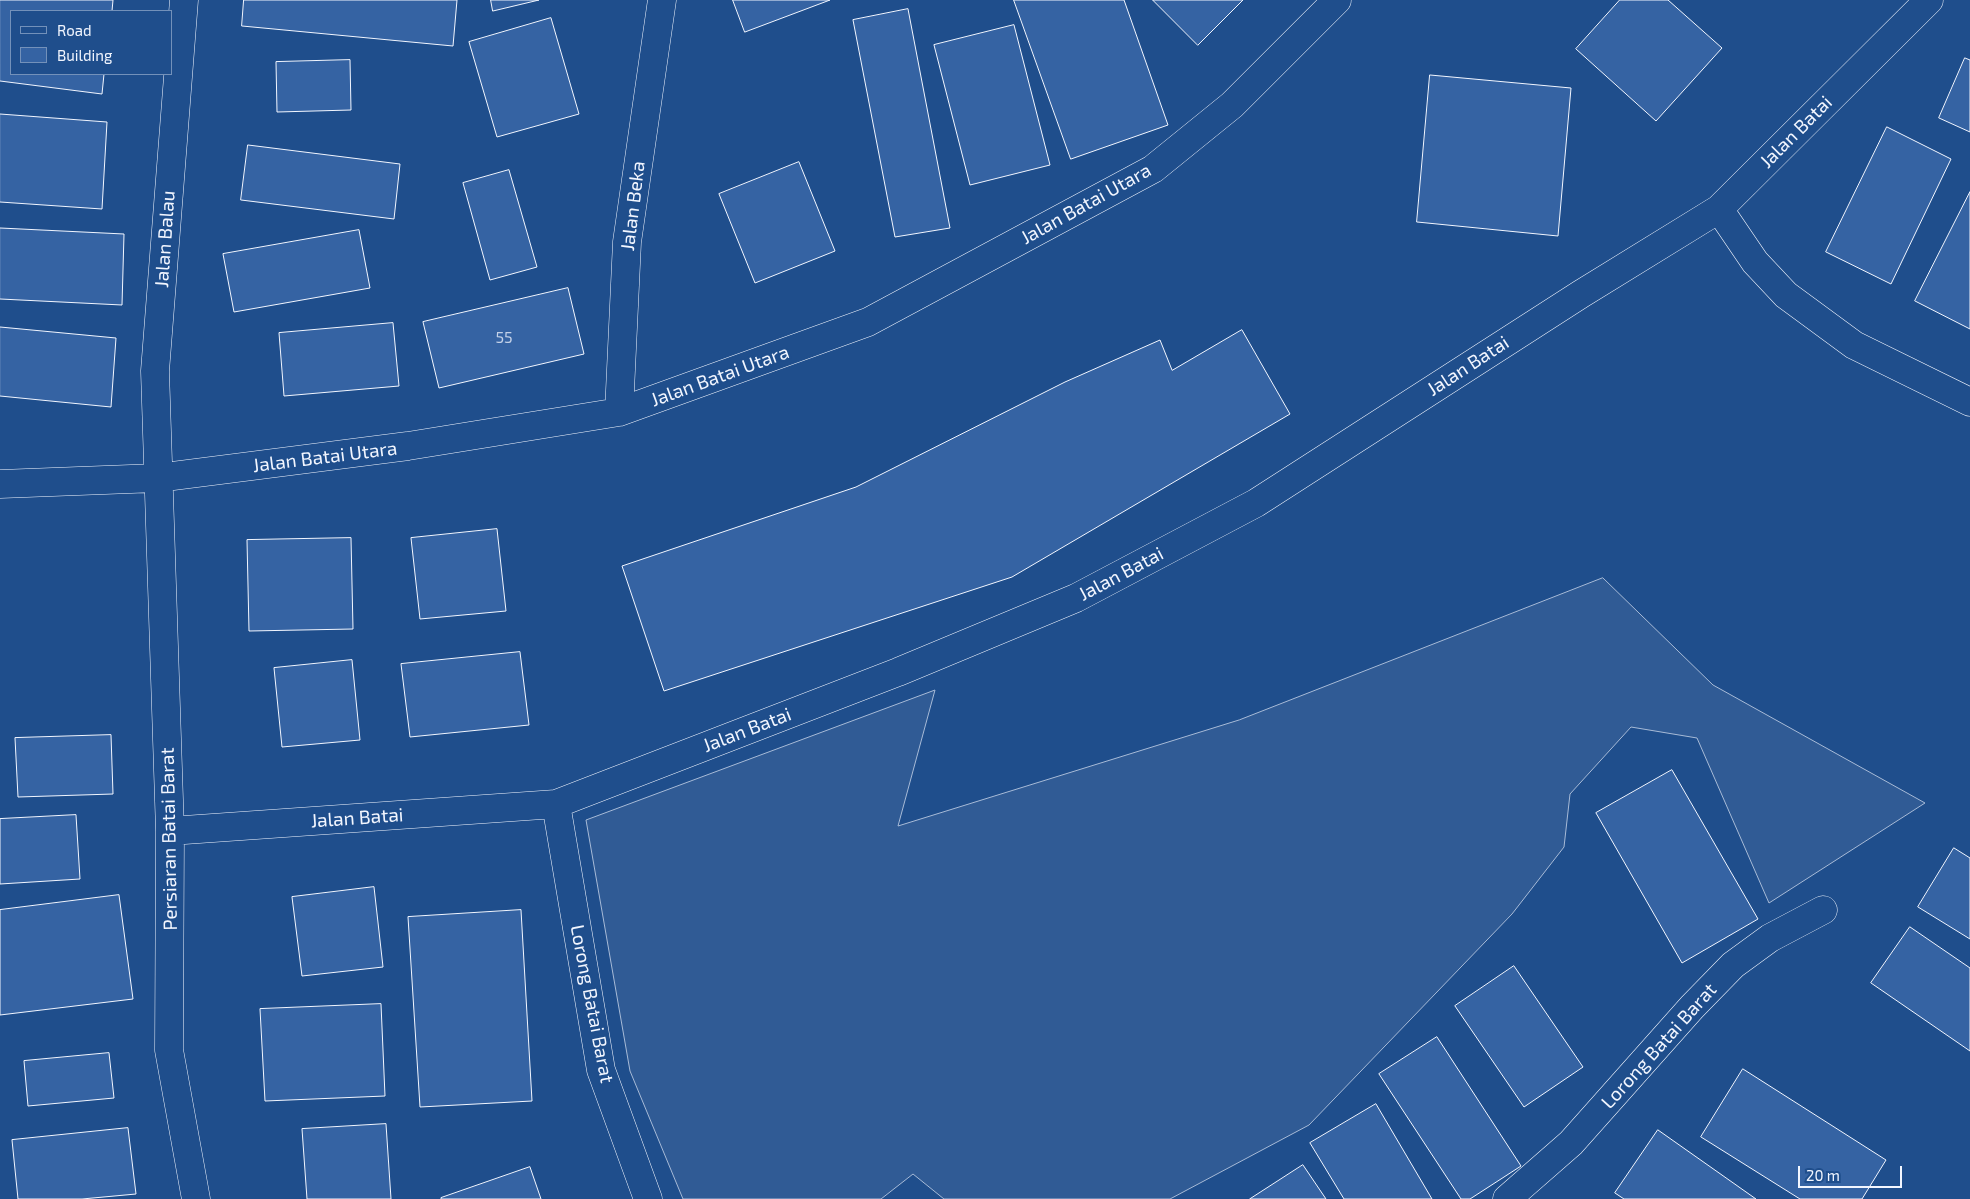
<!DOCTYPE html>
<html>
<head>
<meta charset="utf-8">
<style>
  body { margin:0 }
  #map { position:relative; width:1970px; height:1199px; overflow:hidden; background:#1f4e8c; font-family:"Exo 2",sans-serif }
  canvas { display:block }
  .legend { position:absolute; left:10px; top:10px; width:162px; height:65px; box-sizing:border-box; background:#1f4e8c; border:1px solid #7391ba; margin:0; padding:6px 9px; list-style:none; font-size:15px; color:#f2f6ff }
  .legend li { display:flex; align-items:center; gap:10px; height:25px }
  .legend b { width:25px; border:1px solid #7391ba }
  .scale { position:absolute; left:1798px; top:1166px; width:104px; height:22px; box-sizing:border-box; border:2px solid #f2f6ff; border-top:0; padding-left:6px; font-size:15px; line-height:18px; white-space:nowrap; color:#f2f6ff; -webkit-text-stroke:4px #1f4e8c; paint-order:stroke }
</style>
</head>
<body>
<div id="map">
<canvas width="1970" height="1199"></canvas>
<ul class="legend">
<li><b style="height:6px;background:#1f4e8c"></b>Road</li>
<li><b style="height:14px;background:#3563a3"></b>Building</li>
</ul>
<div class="scale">20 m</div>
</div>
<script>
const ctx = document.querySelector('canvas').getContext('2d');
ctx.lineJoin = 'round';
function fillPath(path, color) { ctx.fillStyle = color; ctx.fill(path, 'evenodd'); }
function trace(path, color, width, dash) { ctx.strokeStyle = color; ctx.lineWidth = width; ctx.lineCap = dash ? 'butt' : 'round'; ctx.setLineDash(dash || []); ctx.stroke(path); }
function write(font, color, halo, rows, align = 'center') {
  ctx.font = font + ' "Exo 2",sans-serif'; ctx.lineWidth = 4; ctx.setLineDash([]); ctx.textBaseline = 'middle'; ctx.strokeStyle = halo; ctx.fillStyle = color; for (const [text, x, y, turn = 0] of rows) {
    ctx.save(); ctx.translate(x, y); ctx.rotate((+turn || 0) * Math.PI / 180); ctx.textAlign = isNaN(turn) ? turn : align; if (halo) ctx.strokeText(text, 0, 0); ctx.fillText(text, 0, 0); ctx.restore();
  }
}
const built = new Path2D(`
  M 1603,578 L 1713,685 L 1925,803 L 1769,903 L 1697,738 L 1631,727 L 1570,794 L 1564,847 L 1512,914 L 1309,1125 L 1170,1199 L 944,1199 L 913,1174 L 881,1199 L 683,1199 L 630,1071 L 586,820 L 935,690 L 898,826 L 1239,720 Z`);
fillPath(built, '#305b95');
trace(built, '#a8bbd7', 1);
const building = new Path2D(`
  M 0,0 L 113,0 L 112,11 L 11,11 L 11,74 L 104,74 L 102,94 L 0,81 Z
  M 244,0 L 457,0 L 453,46 L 242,26 Z
  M 491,0 L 539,0 L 493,11 Z
  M 733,0 L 830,0 L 745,32 Z
  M 1014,0 L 1124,0 L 1168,125 L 1071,159 Z
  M 1153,0 L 1243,0 L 1198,45 Z
  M 1620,0 L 1668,0 L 1722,48 L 1656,121 L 1576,49 Z
  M 908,9 L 950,228 L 895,237 L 853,20 Z
  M 551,18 L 579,114 L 497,137 L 469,42 Z
  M 1014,25 L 1050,165 L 970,185 L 934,45 Z
  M 1965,58 L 1970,60 L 1970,132 L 1939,118 Z
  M 350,60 L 351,110 L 277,112 L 276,62 Z
  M 1430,75 L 1571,88 L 1558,236 L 1417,222 Z
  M 0,114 L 107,122 L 102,209 L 0,202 Z
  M 1887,127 L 1951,159 L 1891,284 L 1826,252 Z
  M 248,145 L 400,164 L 394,219 L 241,200 Z
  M 799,162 L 835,251 L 755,283 L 719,194 Z
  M 509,170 L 537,267 L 490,280 L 463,183 Z
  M 1970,192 L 1970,329 L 1915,301 Z
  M 0,228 L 124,234 L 122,305 L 0,299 Z
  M 359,230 L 370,288 L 234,312 L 223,254 Z
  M 568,288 L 584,354 L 439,388 L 423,322 Z
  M 393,323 L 399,386 L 284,396 L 279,333 Z
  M 0,327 L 116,338 L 111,407 L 0,396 Z
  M 1242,330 L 1290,414 L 1012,577 L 664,691 L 622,566 L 856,487 L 1065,382 L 1160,340 L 1172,370 Z
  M 497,529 L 506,611 L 420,619 L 411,538 Z
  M 351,538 L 353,629 L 249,631 L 247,540 Z
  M 520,652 L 529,725 L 410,737 L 401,664 Z
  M 352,660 L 360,740 L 282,747 L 274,668 Z
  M 111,735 L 113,794 L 18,797 L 15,738 Z
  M 1672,770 L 1758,919 L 1682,963 L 1596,813 Z
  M 76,815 L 80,879 L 0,884 L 0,819 Z
  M 1954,848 L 1970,858 L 1970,939 L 1918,907 Z
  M 374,887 L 383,967 L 302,976 L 292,897 Z
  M 119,895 L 133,999 L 0,1015 L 0,910 Z
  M 521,910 L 532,1101 L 420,1107 L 408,917 Z
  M 1910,927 L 1970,968 L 1970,1051 L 1871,983 Z
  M 1514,966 L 1583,1067 L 1524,1107 L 1455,1006 Z
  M 381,1004 L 385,1096 L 265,1101 L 260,1009 Z
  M 1437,1037 L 1521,1166 L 1470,1199 L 1461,1199 L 1379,1074 Z
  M 109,1053 L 114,1098 L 28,1106 L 24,1061 Z
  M 1743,1069 L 1886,1160 L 1862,1199 L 1800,1199 L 1701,1137 Z
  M 1376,1104 L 1432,1199 L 1344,1199 L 1310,1143 Z
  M 386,1124 L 391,1199 L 307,1199 L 302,1129 Z
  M 128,1128 L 136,1194 L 82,1199 L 18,1199 L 12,1140 Z
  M 1658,1130 L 1756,1199 L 1624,1199 L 1615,1193 Z
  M 1303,1165 L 1326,1199 L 1250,1199 Z
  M 530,1167 L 541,1199 L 441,1199 L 441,1198 Z`);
fillPath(building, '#3563a3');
trace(building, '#f2f6ff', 1);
const minor = new Path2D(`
  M 184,0 L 155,371 L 170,831 L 169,1050 L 196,1199
  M 1719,209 L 1755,262 L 1786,295 L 1854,345 L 1970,402
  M 619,412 L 627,242 L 662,0
  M 0,484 L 157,478 L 408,446 L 619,412 L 868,322 L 1153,169 L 1232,105 L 1337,0
  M 556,804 L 601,1070 L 648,1199
  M 170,831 L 556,804 L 898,672 L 1076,598 L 1256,503 L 1581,294 L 1719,209 L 1929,0
  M 1507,1199 L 1571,1143 L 1692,1007 L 1733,965 L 1770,938 L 1823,910`);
trace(minor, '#f2f6ff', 29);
trace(minor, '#1f4e8c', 28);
write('16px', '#c3d1e8', null, [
  ["55",504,338]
]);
write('19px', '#f2f6ff', '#1f4e8c', [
  ["Jalan Batai",1796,132,-45],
  ["Jalan Batai Utara",1086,204,-29],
  ["Jalan Beka",633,206,-83],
  ["Jalan Balau",165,239,-86],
  ["Jalan Batai",1468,366,-33],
  ["Jalan Batai Utara",720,376,-20],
  ["Jalan Batai Utara",325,457,-7],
  ["Jalan Batai",1121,574,-28],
  ["Jalan Batai",747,730,-21],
  ["Jalan Batai",357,818,-4],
  ["Persiaran Batai Barat",169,839,-91],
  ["Lorong Batai Barat",592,1004,79],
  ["Lorong Batai Barat",1659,1046,-48]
]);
</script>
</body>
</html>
